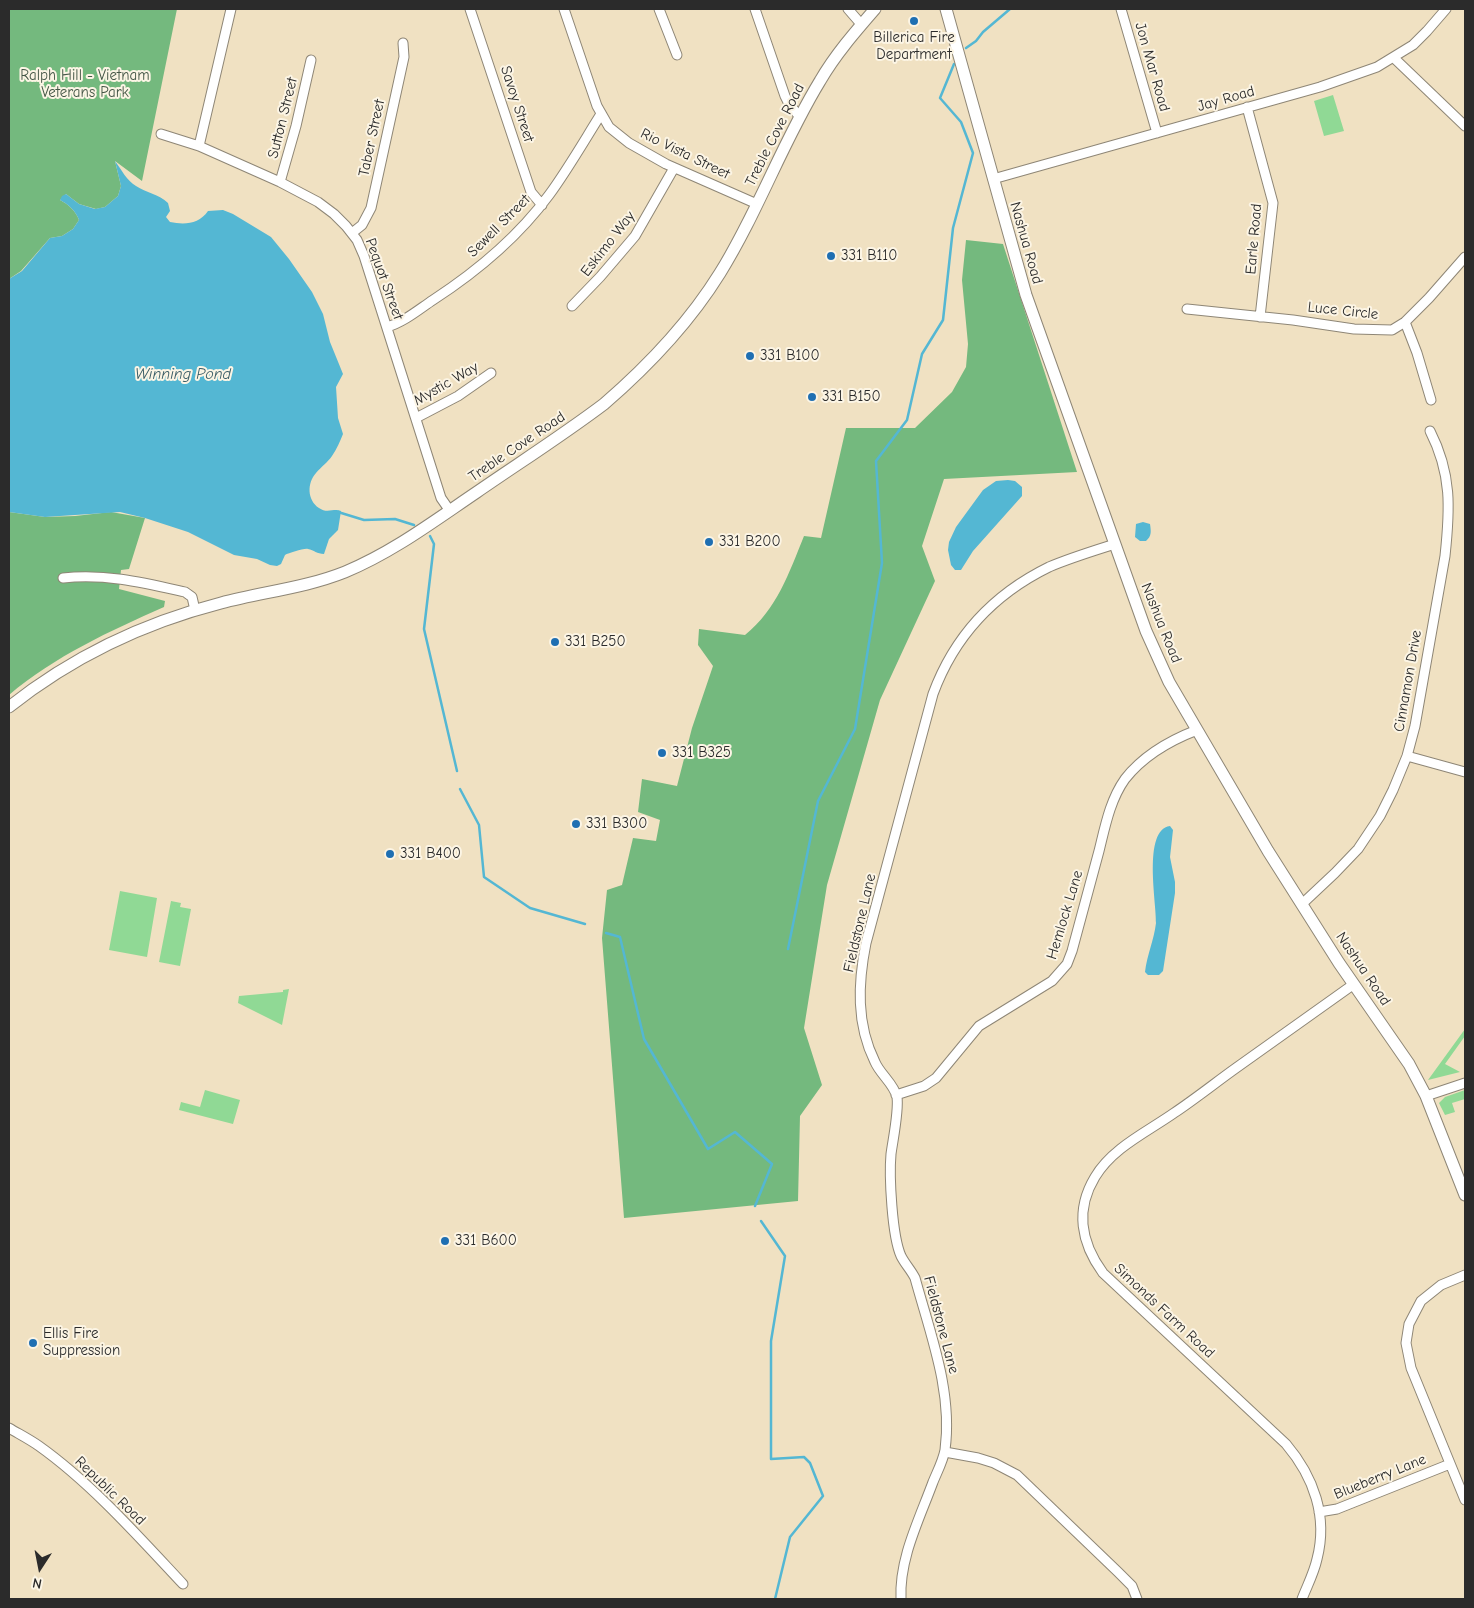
<!DOCTYPE html>
<html>
<head>
<meta charset="utf-8">
<style>
  body { margin:0 }
  #map { position:relative; width:1474px; height:1608px; overflow:hidden; background:#f0e1c2; font-family:"Comic Neue",sans-serif }
  canvas { display:block }
  .frame { position:absolute; inset:0; border:10px solid #2b2b2b; pointer-events:none }
  .north { position:absolute; left:15px; top:1543px; width:50px; height:50px; -webkit-text-stroke:4px #fcf5e5; paint-order:stroke; rotate:191deg; font-size:14px; font-weight:700; line-height:20px; text-align:center; color:#2b2b2b }
  .north::after { content:''; display:block; margin:auto; width:18px; height:22px; background:#2b2b2b; clip-path:polygon(50% 0,100% 100%,50% 72%,0 100%) }
</style>
</head>
<body>
<div id="map">
<canvas width="1474" height="1608"></canvas>
<div class="frame"></div>
<div class="north">N</div>
</div>
<script>
const ctx = document.querySelector('canvas').getContext('2d');
ctx.lineJoin = 'round';
function fillPath(path, color) { ctx.fillStyle = color; ctx.fill(path, 'evenodd'); }
function trace(path, color, width, dash) { ctx.strokeStyle = color; ctx.lineWidth = width; ctx.lineCap = dash ? 'butt' : 'round'; ctx.setLineDash(dash || []); ctx.stroke(path); }
function write(font, color, halo, rows, align = 'center') {
  ctx.font = font + ' "Comic Neue",sans-serif'; ctx.lineWidth = 4; ctx.setLineDash([]); ctx.textBaseline = 'middle'; ctx.strokeStyle = halo; ctx.fillStyle = color; for (const [text, x, y, turn = 0] of rows) {
    ctx.save(); ctx.translate(x, y); ctx.rotate((+turn || 0) * Math.PI / 180); ctx.textAlign = isNaN(turn) ? turn : align; if (halo) ctx.strokeText(text, 0, 0); ctx.fillText(text, 0, 0); ctx.restore();
  }
}
fillPath(new Path2D(`
  M 1333,95 L 1344,131 L 1324,136 L 1314,101 Z
  M 120,891 L 157,898 L 147,957 L 109,950 Z
  M 171,901 L 181,903 L 180,907 L 191,909 L 180,966 L 159,962 Z
  M 289,989 L 282,1025 L 238,1003 L 239,996 L 283,992 L 283,990 Z
  M 1465,1029 L 1465,1036 L 1445,1064 L 1460,1072 L 1428,1080 Z
  M 205,1090 L 240,1100 L 233,1124 L 179,1110 L 181,1102 L 200,1107 Z
  M 1465,1090 L 1465,1099 L 1452,1103 L 1455,1112 L 1445,1115 L 1439,1103 L 1445,1097 Z`), '#90d995');
fillPath(new Path2D(`
  M 9,9 L 177,9 L 142,181 L 115,161 L 121,186 L 118,196 L 105,207 L 96,209 L 79,204 L 66,194 L 60,200 C 68,204 76,211 79,220 L 73,229 L 62,236 L 50,238 L 21,271 L 9,279 Z
  M 966,240 L 1003,244 L 1077,472 L 944,479 L 922,546 L 935,581 L 880,700 L 827,885 L 804,1028 L 822,1085 L 800,1116 L 798,1201 L 624,1218 L 602,938 L 607,890 L 622,885 L 633,838 L 656,841 L 660,820 L 638,812 L 642,779 L 677,786 L 692,728 L 713,666 L 698,645 L 699,629 L 745,635 C 777,609 789,573 804,536 L 821,538 L 846,428 L 915,428 L 952,392 L 966,367 L 968,344 L 962,280 Z
  M 9,512 L 45,517 L 75,516 L 111,512 L 145,518 L 129,569 L 121,570 L 119,589 L 165,601 L 164,607 C 110,631 55,656 9,695 Z`), '#74b97e');
fillPath(new Path2D(`
  M 115,161 C 121,169 127,181 136,186 C 146,193 159,194 168,203 L 170,211 L 166,217 L 170,222 C 185,225 199,224 208,211 L 223,210 L 233,214 L 271,237 L 289,259 L 312,292 L 323,314 L 330,342 L 343,374 L 336,387 L 338,418 L 343,434 C 340,441 337,449 332,456 C 328,462 321,467 316,473 C 307,483 307,500 319,508 C 327,514 334,508 341,511 L 338,530 L 329,539 L 324,554 C 317,554 314,550 308,549 C 304,548 289,553 285,555 L 281,564 L 277,566 L 270,565 L 257,559 L 234,555 L 188,532 L 145,518 L 120,512 L 45,517 L 9,512 L 9,279 L 22,271 L 50,238 L 62,236 L 73,229 L 79,220 C 76,211 68,204 60,200 L 62,196 L 66,194 L 79,204 L 95,209 L 105,207 L 118,196 L 121,186 Z
  M 1008,480 L 1015,481 L 1022,487 L 1022,496 L 973,551 L 961,570 L 955,570 L 951,565 L 948,550 L 949,542 L 956,527 L 983,490 L 996,481 Z
  M 1143,522 L 1150,524 C 1151,531 1152,536 1146,541 L 1140,541 L 1135,537 L 1136,524 Z
  M 1170,826 L 1173,830 L 1170,857 L 1175,882 L 1175,893 L 1163,971 L 1159,975 L 1148,975 L 1145,972 C 1147,955 1154,940 1156,923 C 1157,904 1142,830 1170,826 Z`), '#54b7d3');
trace(new Path2D(`
  M 966,48 L 976,41 L 983,32 L 1010,9
  M 338,512 L 364,520 L 395,519 L 414,525
  M 430,536 L 434,544 L 424,629 L 457,771
  M 460,789 L 479,825 L 484,877 L 530,908 L 585,924
  M 606,933 L 620,937 L 644,1039 L 708,1149 L 735,1132 L 772,1164 L 755,1206
  M 788,949 L 818,801 L 855,729 L 882,563 L 876,461 L 907,420 L 922,354 L 943,320 L 953,228 L 973,153 L 961,122 L 940,98 L 954,64
  M 761,1221 L 785,1256 L 771,1341 L 771,1459 L 804,1457 L 810,1463 L 823,1496 L 790,1537 L 775,1599`), '#54b7d3', 2.5);
const minor = new Path2D(`
  M 470,9 L 531,192 L 542,205
  M 564,9 L 597,106 L 609,127 L 629,143 L 666,164 L 757,204
  M 659,9 L 677,55
  M 755,9 L 785,96 L 789,104 L 800,117
  M 848,9 L 861,24
  M 1121,9 L 1157,133
  M 1394,58 L 1465,126
  M 1247,107 L 1273,203 L 1260,317
  M 161,134 L 199,146 L 280,182 L 318,202 L 334,214 L 346,226 L 357,240 L 364,256 L 441,498 L 450,511
  M 199,146 L 231,9
  M 993,179 L 1320,87 L 1377,67 L 1413,45 L 1427,31 L 1446,9
  M 280,182 L 296,126 L 311,60
  M 352,233 L 362,225 L 371,208 L 404,57 L 403,43
  M 572,306 L 600,277 L 635,236 L 674,168
  M 1187,309 L 1293,320 L 1354,329 L 1392,330 L 1405,322 L 1429,298 L 1465,257
  M 1405,322 L 1417,353 L 1431,400
  M 387,327 C 404,322 418,310 433,300 C 476,272 518,237 549,195 C 568,169 584,141 601,114
  M 416,418 L 458,396 L 491,373
  M 63,578 C 105,573 145,583 185,592 L 192,597 L 195,610
  M 1407,756 L 1465,772
  M 1302,904 L 1335,873 L 1358,849 L 1380,816 L 1393,790 L 1407,756 L 1415,726 L 1445,556 C 1450,509 1452,474 1430,431
  M 896,1095 L 924,1086 L 936,1078 L 979,1026 L 1052,981 L 1067,964 L 1072,951 C 1081,918 1090,884 1099,851 C 1105,827 1110,800 1125,779 C 1143,756 1171,740 1197,730
  M 1426,1096 L 1465,1083
  M 1465,1275 L 1441,1285 L 1421,1301 L 1409,1324 L 1406,1343 L 1411,1368 L 1465,1500
  M 9,1428 C 19,1434 29,1439 39,1446 C 91,1483 139,1537 183,1584
  M 945,1452 L 978,1458 L 994,1463 L 1017,1475 L 1118,1572 L 1132,1586 L 1137,1599
  M 1319,1512 L 1337,1509 L 1450,1464
  M 901,1599 C 899,1559 919,1520 933,1482 C 937,1472 943,1461 945,1450 C 953,1392 930,1333 915,1278 C 911,1270 905,1264 901,1256 C 892,1236 889,1176 891,1154 C 893,1139 899,1111 897,1097 C 894,1084 880,1074 875,1062 C 856,1024 858,983 866,943 L 933,694 C 954,637 994,594 1049,567 C 1070,558 1093,551 1115,544
  M 1302,1599 C 1307,1586 1314,1573 1317,1559 C 1328,1517 1314,1477 1286,1444 L 1103,1273 C 1081,1243 1075,1210 1095,1177 C 1112,1148 1147,1132 1174,1113 C 1195,1099 1215,1083 1236,1068 C 1275,1040 1315,1012 1354,984`);
const major = new Path2D(`
  M 946,9 L 1026,295 L 1146,631 L 1169,682 L 1268,851 L 1339,963 L 1409,1064 L 1426,1096 L 1465,1195
  M 9,707 C 72,657 143,623 221,603 C 262,592 305,588 345,572 C 393,552 434,521 477,492 C 519,463 563,435 604,404 C 648,366 689,323 720,273 C 758,212 782,143 820,81 C 835,55 855,32 875,9`);
trace(minor, '#8e8676', 11);
trace(major, '#8e8676', 13);
trace(minor, '#fff', 9);
trace(major, '#fff', 11);
for (const [x, y, r, color] of [
  [914,21,5,"#1f6fb2"],
  [831,256,5,"#1f6fb2"],
  [750,356,5,"#1f6fb2"],
  [812,397,5,"#1f6fb2"],
  [709,542,5,"#1f6fb2"],
  [555,642,5,"#1f6fb2"],
  [662,753,5,"#1f6fb2"],
  [576,824,5,"#1f6fb2"],
  [390,854,5,"#1f6fb2"],
  [445,1241,5,"#1f6fb2"],
  [33,1343,5,"#1f6fb2"]
]) { const dot = new Path2D(); dot.arc(x, y, r, 0, 2 * Math.PI); ctx.fillStyle = color; ctx.fill(dot); trace(dot, '#fcf5e5', 2); }
write('15px', '#2b2b2b', '#fcf5e5', [
  ["Billerica Fire",914,38,"center"],
  ["Department",914,55,"center"],
  ["331 B110",841,256],
  ["331 B100",760,356],
  ["331 B150",822,397],
  ["331 B200",719,542],
  ["331 B250",565,642],
  ["331 B325",672,753],
  ["331 B300",586,824],
  ["331 B400",400,854],
  ["331 B600",455,1241],
  ["Ellis Fire",43,1334],
  ["Suppression",43,1351]
], 'left');
write('15px', '#2b2b2b', '#fcf5e5', [
  ["Jon Mar Road",1152,67,74],
  ["Jay Road",1226,99,-16],
  ["Savoy Street",517,104,72],
  ["Sutton Street",283,118,-76],
  ["Treble Cove Road",775,135,-63],
  ["Taber Street",372,138,-78],
  ["Rio Vista Street",685,154,26],
  ["Sewell Street",499,226,-45],
  ["Earle Road",1254,239,-85],
  ["Nashua Road",1026,243,74],
  ["Eskimo Way",608,244,-52],
  ["Pequot Street",384,279,70],
  ["Luce Circle",1343,311,6],
  ["Mystic Way",446,384,-30],
  ["Treble Cove Road",517,447,-34],
  ["Nashua Road",1161,623,68],
  ["Cinnamon Drive",1408,681,-80],
  ["Hemlock Lane",1065,915,-73],
  ["Fieldstone Lane",860,923,-77],
  ["Nashua Road",1363,969,56],
  ["Simonds Farm Road",1164,1311,43],
  ["Fieldstone Lane",941,1325,75],
  ["Blueberry Lane",1380,1477,-22],
  ["Republic Road",110,1491,44]
]);
write('15px', '#445646', '#fcf5e5', [
  ["Ralph Hill - Vietnam",85,76],
  ["Veterans Park",85,93]
]);
write('italic 16px', '#395c66', '#fcf5e5', [
  ["Winning Pond",183,374]
]);
</script>
</body>
</html>
